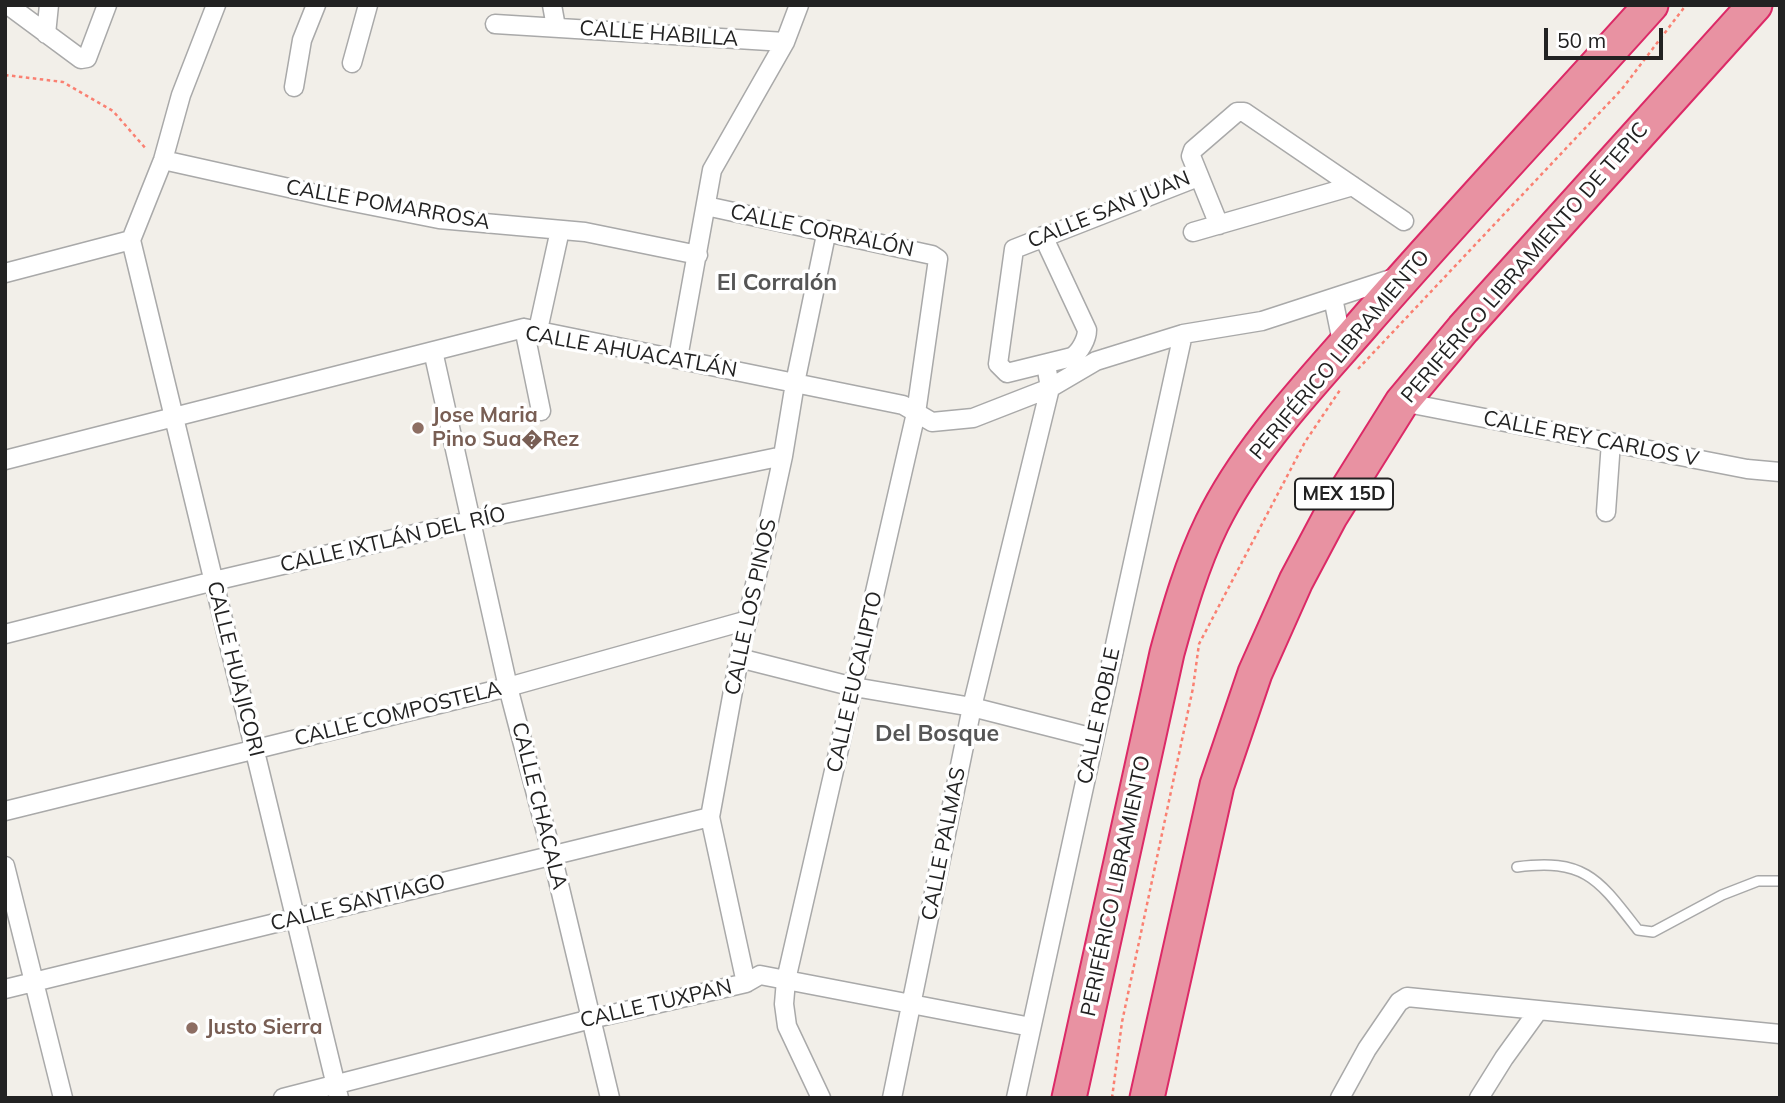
<!DOCTYPE html>
<html>
<head>
<meta charset="utf-8">
<style>
  body { margin:0 }
  #map { position:relative; width:1785px; height:1103px; overflow:hidden; background:#f2efe9; font-family:Mulish,sans-serif }
  canvas { display:block }
  .frame { position:absolute; inset:0; border:7px solid #222; pointer-events:none }
  .scale { position:absolute; left:1544px; top:28px; width:119px; height:32px; box-sizing:border-box; border:4px solid #222; border-top:0; padding-left:9px; font-size:21px; line-height:24px; white-space:nowrap; color:#222; -webkit-text-stroke:5px #fff; paint-order:stroke }
</style>
</head>
<body>
<div id="map">
<canvas width="1785" height="1103"></canvas>
<div class="frame"></div>
<div class="scale">50 m</div>
</div>
<script>
const ctx = document.querySelector('canvas').getContext('2d');
ctx.lineJoin = 'round';
function trace(path, color, width, dash) { ctx.strokeStyle = color; ctx.lineWidth = width; ctx.lineCap = dash ? 'butt' : 'round'; ctx.setLineDash(dash || []); ctx.stroke(path); }
function write(font, color, halo, rows, align = 'center') {
  ctx.font = font + ' Mulish,sans-serif'; ctx.lineWidth = 7; ctx.setLineDash([]); ctx.textBaseline = 'middle'; ctx.strokeStyle = halo; ctx.fillStyle = color; for (const [text, x, y, turn = 0] of rows) {
    ctx.save(); ctx.translate(x, y); ctx.rotate((+turn || 0) * Math.PI / 180); ctx.textAlign = isNaN(turn) ? turn : align; if (halo) ctx.strokeText(text, 0, 0); ctx.fillText(text, 0, 0); ctx.restore();
  }
}
const lane = new Path2D(`
  M 1517,867 C 1586,858 1599,880 1638,930 L 1653,932 L 1722,895 L 1758,881 L 1780,881`);
const street = new Path2D(`
  M 8,5 L 81,59 L 87,58 L 107,5
  M 552,5 L 556,27
  M 495,24 L 785,42
  M 46,34 L 49,5
  M 352,63 L 368,5
  M 294,87 L 302,40 L 316,5
  M 163,160 L 343,200 L 439,219 L 585,232 L 698,255
  M 706,206 L 932,255 L 938,259 L 916,413 L 786,980 L 784,1004 L 787,1026 L 821,1098
  M 1219,225 L 1191,156 L 1193,150 L 1237,112 L 1244,112 L 1404,221
  M 1193,232 L 1353,186
  M 1043,236 L 1087,330 C 1087,339 1080,352 1072,357 L 1007,373 L 998,364 L 1014,249 L 1198,177
  M 131,240 L 339,1098
  M 131,240 L 163,160 L 181,95 L 216,5
  M 5,273 L 131,240
  M 1333,298 L 1343,347
  M 524,328 L 541,411
  M 538,330 L 560,230
  M 433,351 L 508,687 L 552,855 L 610,1098
  M 678,358 L 712,170 L 785,42 L 799,5
  M 1402,402 L 1747,469 L 1780,472
  M 5,460 L 524,328 L 903,405 L 932,422 L 973,418 L 1050,388 L 1096,361 L 1183,334 L 1262,321 L 1397,277
  M 1606,512 L 1611,442
  M 5,634 L 214,581 L 470,521 L 783,456
  M 739,658 L 854,687 L 972,707 L 1094,738
  M 5,811 L 508,687 L 748,620
  M 5,866 L 63,1098
  M 746,983 L 710,817 L 739,658 L 783,456 L 795,383 L 827,230
  M 5,989 L 710,817
  M 283,1098 L 591,1019 L 746,983 L 760,975 L 1031,1027
  M 892,1098 L 972,707 L 1050,388 L 1046,364
  M 1016,1098 L 1183,334
  M 1340,1098 L 1367,1049 L 1399,1002 L 1407,997 L 1780,1034
  M 1479,1098 L 1504,1058 L 1538,1011`);
const highway = new Path2D(`
  M 1069,1098 L 1167,653 C 1179,609 1192,564 1212,523 C 1248,449 1309,386 1363,324 C 1457,216 1555,112 1651,5
  M 1147,1098 L 1217,785 L 1255,673 L 1296,581 L 1330,517 L 1402,402 L 1463,329 L 1755,5`);
trace(lane, '#a9a9a9', 12);
trace(street, '#a9a9a9', 21);
trace(highway, '#dc2a67', 37);
trace(new Path2D(`
  M 5,75 L 63,82 L 113,111 L 147,150
  M 1358,369 L 1622,89 L 1686,5
  M 1112,1098 L 1122,1022 L 1193,688 L 1199,644 L 1305,442 L 1340,390`), '#fa8072', 2.5, [3.5, 3.5]);
trace(lane, '#fff', 9);
trace(street, '#fff', 18);
trace(highway, '#e892a2', 33);
for (const [x, y, r, color] of [
  [418,428,7,"#8d6e63"],
  [192,1028,7,"#8d6e63"]
]) { const dot = new Path2D(); dot.arc(x, y, r, 0, 2 * Math.PI); ctx.fillStyle = color; ctx.fill(dot); trace(dot, '#fff', 2.5); }
for (const [x, y, w] of [
  [1344,494,98]
]) { const box = new Path2D(); box.roundRect(x - w / 2, y - 15.5, w, 31, 5); ctx.fillStyle = '#fff'; ctx.fill(box); trace(box, '#222', 2); }
write('bold 19px', '#222', null, [
  ["MEX 15D",1344,494]
]);
write('21px', '#222', '#fff', [
  ["CALLE HABILLA",659,34,4],
  ["CALLE POMARROSA",388,205,10],
  ["CALLE SAN JUAN",1109,210,-22],
  ["CALLE CORRALÓN",822,231,12],
  ["PERIFÉRICO LIBRAMIENTO DE TEPIC",1525,263,-49],
  ["CALLE AHUACATLÁN",631,352,10],
  ["PERIFÉRICO LIBRAMIENTO",1340,355,-50],
  ["CALLE REY CARLOS V",1591,439,11],
  ["CALLE IXTLÁN DEL RÍO",393,540,-13],
  ["CALLE LOS PINOS",751,607,-78],
  ["CALLE HUAJICORI",235,669,76],
  ["CALLE EUCALIPTO",855,682,-77],
  ["CALLE COMPOSTELA",398,714,-14],
  ["CALLE ROBLE",1099,716,-78],
  ["CALLE CHACALA",539,806,76],
  ["CALLE PALMAS",944,844,-79],
  ["PERIFÉRICO LIBRAMIENTO",1116,886,-78],
  ["CALLE SANTIAGO",358,903,-14],
  ["CALLE TUXPAN",656,1004,-13]
]);
write('bold 21px', '#785e54', '#fff', [
  ["Jose Maria",432,416],
  ["Pino Sua�Rez",432,440],
  ["Justo Sierra",206,1028]
], 'left');
write('bold 23px', '#555', '#fff', [
  ["El Corralón",777,283],
  ["Del Bosque",937,734]
]);
</script>
</body>
</html>
